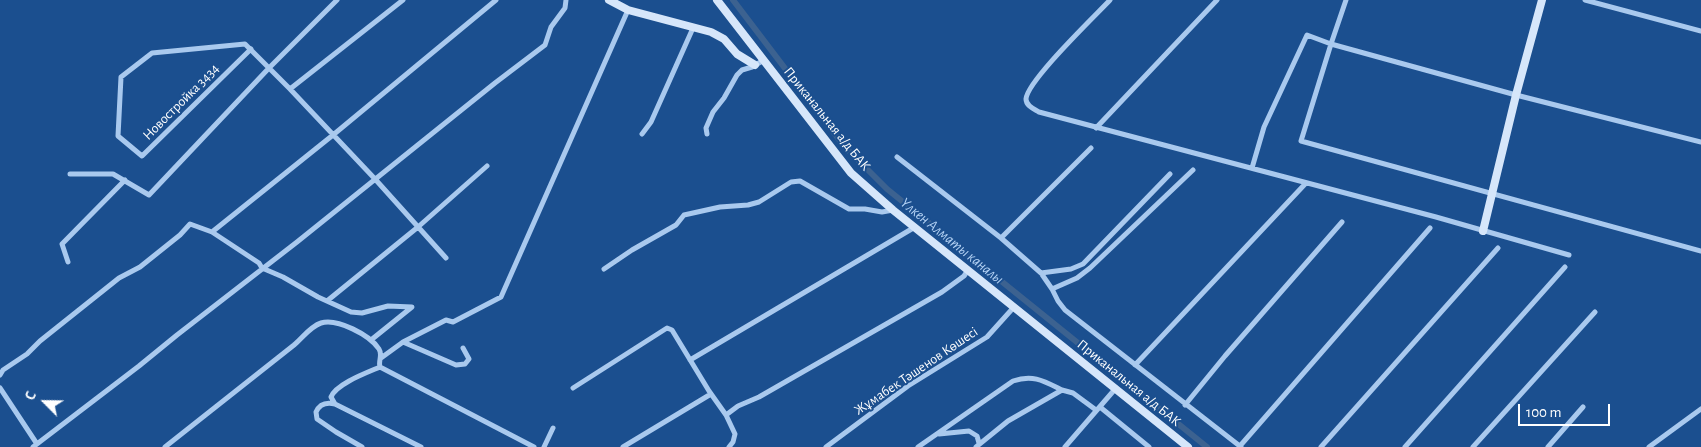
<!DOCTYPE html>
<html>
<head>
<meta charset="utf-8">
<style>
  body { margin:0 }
  #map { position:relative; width:1701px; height:447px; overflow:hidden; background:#1b4f8f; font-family:"Alegreya Sans",sans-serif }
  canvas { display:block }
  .north { position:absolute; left:20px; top:377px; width:50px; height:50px; -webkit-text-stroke:4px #1b4f8f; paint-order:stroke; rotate:293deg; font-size:14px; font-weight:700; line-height:20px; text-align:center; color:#fff }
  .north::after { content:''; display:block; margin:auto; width:18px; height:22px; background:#fff; clip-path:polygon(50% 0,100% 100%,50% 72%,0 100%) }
  .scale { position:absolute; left:1518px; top:404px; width:92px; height:22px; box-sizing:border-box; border:2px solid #fff; border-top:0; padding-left:6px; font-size:15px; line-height:18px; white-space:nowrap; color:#fff; -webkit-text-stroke:4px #1b4f8f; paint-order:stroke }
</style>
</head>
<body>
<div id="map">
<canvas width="1701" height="447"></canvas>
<div class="north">С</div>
<div class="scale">100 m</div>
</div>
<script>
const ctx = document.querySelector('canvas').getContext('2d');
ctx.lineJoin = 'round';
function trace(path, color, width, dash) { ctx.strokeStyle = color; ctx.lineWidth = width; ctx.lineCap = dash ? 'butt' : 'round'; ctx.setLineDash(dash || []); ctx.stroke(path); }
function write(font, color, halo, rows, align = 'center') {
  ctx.font = font + ' "Alegreya Sans",sans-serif'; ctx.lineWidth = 4; ctx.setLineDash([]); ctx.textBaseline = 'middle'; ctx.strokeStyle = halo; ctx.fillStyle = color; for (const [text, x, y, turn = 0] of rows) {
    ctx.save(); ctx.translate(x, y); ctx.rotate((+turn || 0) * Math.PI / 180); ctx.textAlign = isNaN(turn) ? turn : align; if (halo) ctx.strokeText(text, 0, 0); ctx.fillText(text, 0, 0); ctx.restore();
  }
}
trace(new Path2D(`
  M 733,0 L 844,146 L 887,189 L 1207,447`), '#3c6290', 6);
trace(new Path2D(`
  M 1110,0 C 1095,16 1027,81 1026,99 C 1026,106 1034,109 1039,112 L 1436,217 L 1569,255
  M 1346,0 L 1331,44 L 1301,141 L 1701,251
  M 1585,0 L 1701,31
  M 251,49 L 142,156 L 118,136 L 121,77 L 152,53 L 245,44 L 290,89 L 403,0
  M 290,89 L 375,179 L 446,258
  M 1096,128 L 1217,0
  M 642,134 L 651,122 L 693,28
  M 707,134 L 706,128 L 713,112 L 724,98 L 737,75 L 742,70 L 752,67 L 764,60
  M 897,157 L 1001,238 L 1041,273 L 1052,289 L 1058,301 L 1065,310 L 1241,447
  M 1252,168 L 1264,127 L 1307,35 L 1331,44 L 1516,95 L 1701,142
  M 70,174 L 113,174 L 149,195 L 269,68 L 337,0
  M 212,232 L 333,135 L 496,0
  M 1001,238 L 1091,148
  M 68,262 L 62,244 L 125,180
  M 604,269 L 632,250 L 676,225 L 684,215 L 720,207 L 748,205 L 759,202 L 791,182 L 800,181 L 849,209 L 865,209 L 882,212 L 893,210
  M 1041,273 L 1071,269 L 1083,264 L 1170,174
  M 1052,289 L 1077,278 L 1090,268 L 1193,170
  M 327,301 L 418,227 L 487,166
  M 403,342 L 446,320 L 453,322 L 501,297 L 628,10
  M 381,358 L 403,342 L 456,365 L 465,364 L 469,359 L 463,348
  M 690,360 L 915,227
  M 1135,365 L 1306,183
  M 380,367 C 366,373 336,384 331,397 L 335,404 L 421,447
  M 0,375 L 3,370 L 27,354 L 40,341 L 119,278 L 140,267 L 180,235 L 190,224 L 212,232 L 259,263 L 262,268 L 283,277 L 318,297 L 351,312 L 362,313 L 388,306 L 412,307 L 371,340
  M 0,388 L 37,444
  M 573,388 L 667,328 L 672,330 L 709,391 L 726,415 L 738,406 L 759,397 L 942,292 L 964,276 L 968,270
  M 335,404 C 327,402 320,403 316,412 L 317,419 L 336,432 L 362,447
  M 1185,405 L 1225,356 L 1342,222
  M 1100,407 L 1149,447
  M 726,415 L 735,434 L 733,442 L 729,447
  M 939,434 L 969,431 L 977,436 L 979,443
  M 1240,446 L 1430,228
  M 33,447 L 139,366 L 177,335 L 297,242 L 495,83 L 545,45 L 551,27 L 565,8 L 566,0
  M 165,447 L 294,345 C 302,338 311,326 321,323 C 337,318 370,335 379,349 C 383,355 378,361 380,367 L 534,447
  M 544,447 L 553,428
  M 623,447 L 711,394
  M 826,447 L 908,386 L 987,337 L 1014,307
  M 918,447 L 1013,381 C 1033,374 1044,381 1062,390
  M 976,447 L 1008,421 L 1062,390 L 1073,393 L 1096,410
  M 1065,447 L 1116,388
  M 1321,447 L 1498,248
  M 1405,447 L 1565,267
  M 1473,447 L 1595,312
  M 1548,447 L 1583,407
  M 1649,447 L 1701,409`), '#a9c9ee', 5);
trace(new Path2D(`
  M 609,0 L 628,10 L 711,32 L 724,39 L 737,54 L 755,65
  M 717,0 L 851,173 L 893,210 L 1188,447
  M 1483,231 L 1516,95 L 1542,0`), '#d6e6fa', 8);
write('14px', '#fff', '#1b4f8f', [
  ["Новостройка 3434",181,102,-45],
  ["Приканальная а/д БАК",827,119,51],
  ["Жұмабек Тәшенов Көшесі",916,371,-34],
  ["Приканальная а/д БАК",1129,383,39]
]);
write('italic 15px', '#b5d3f5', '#1b4f8f', [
  ["Үлкен Алматы каналы",952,241,39]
]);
</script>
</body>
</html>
